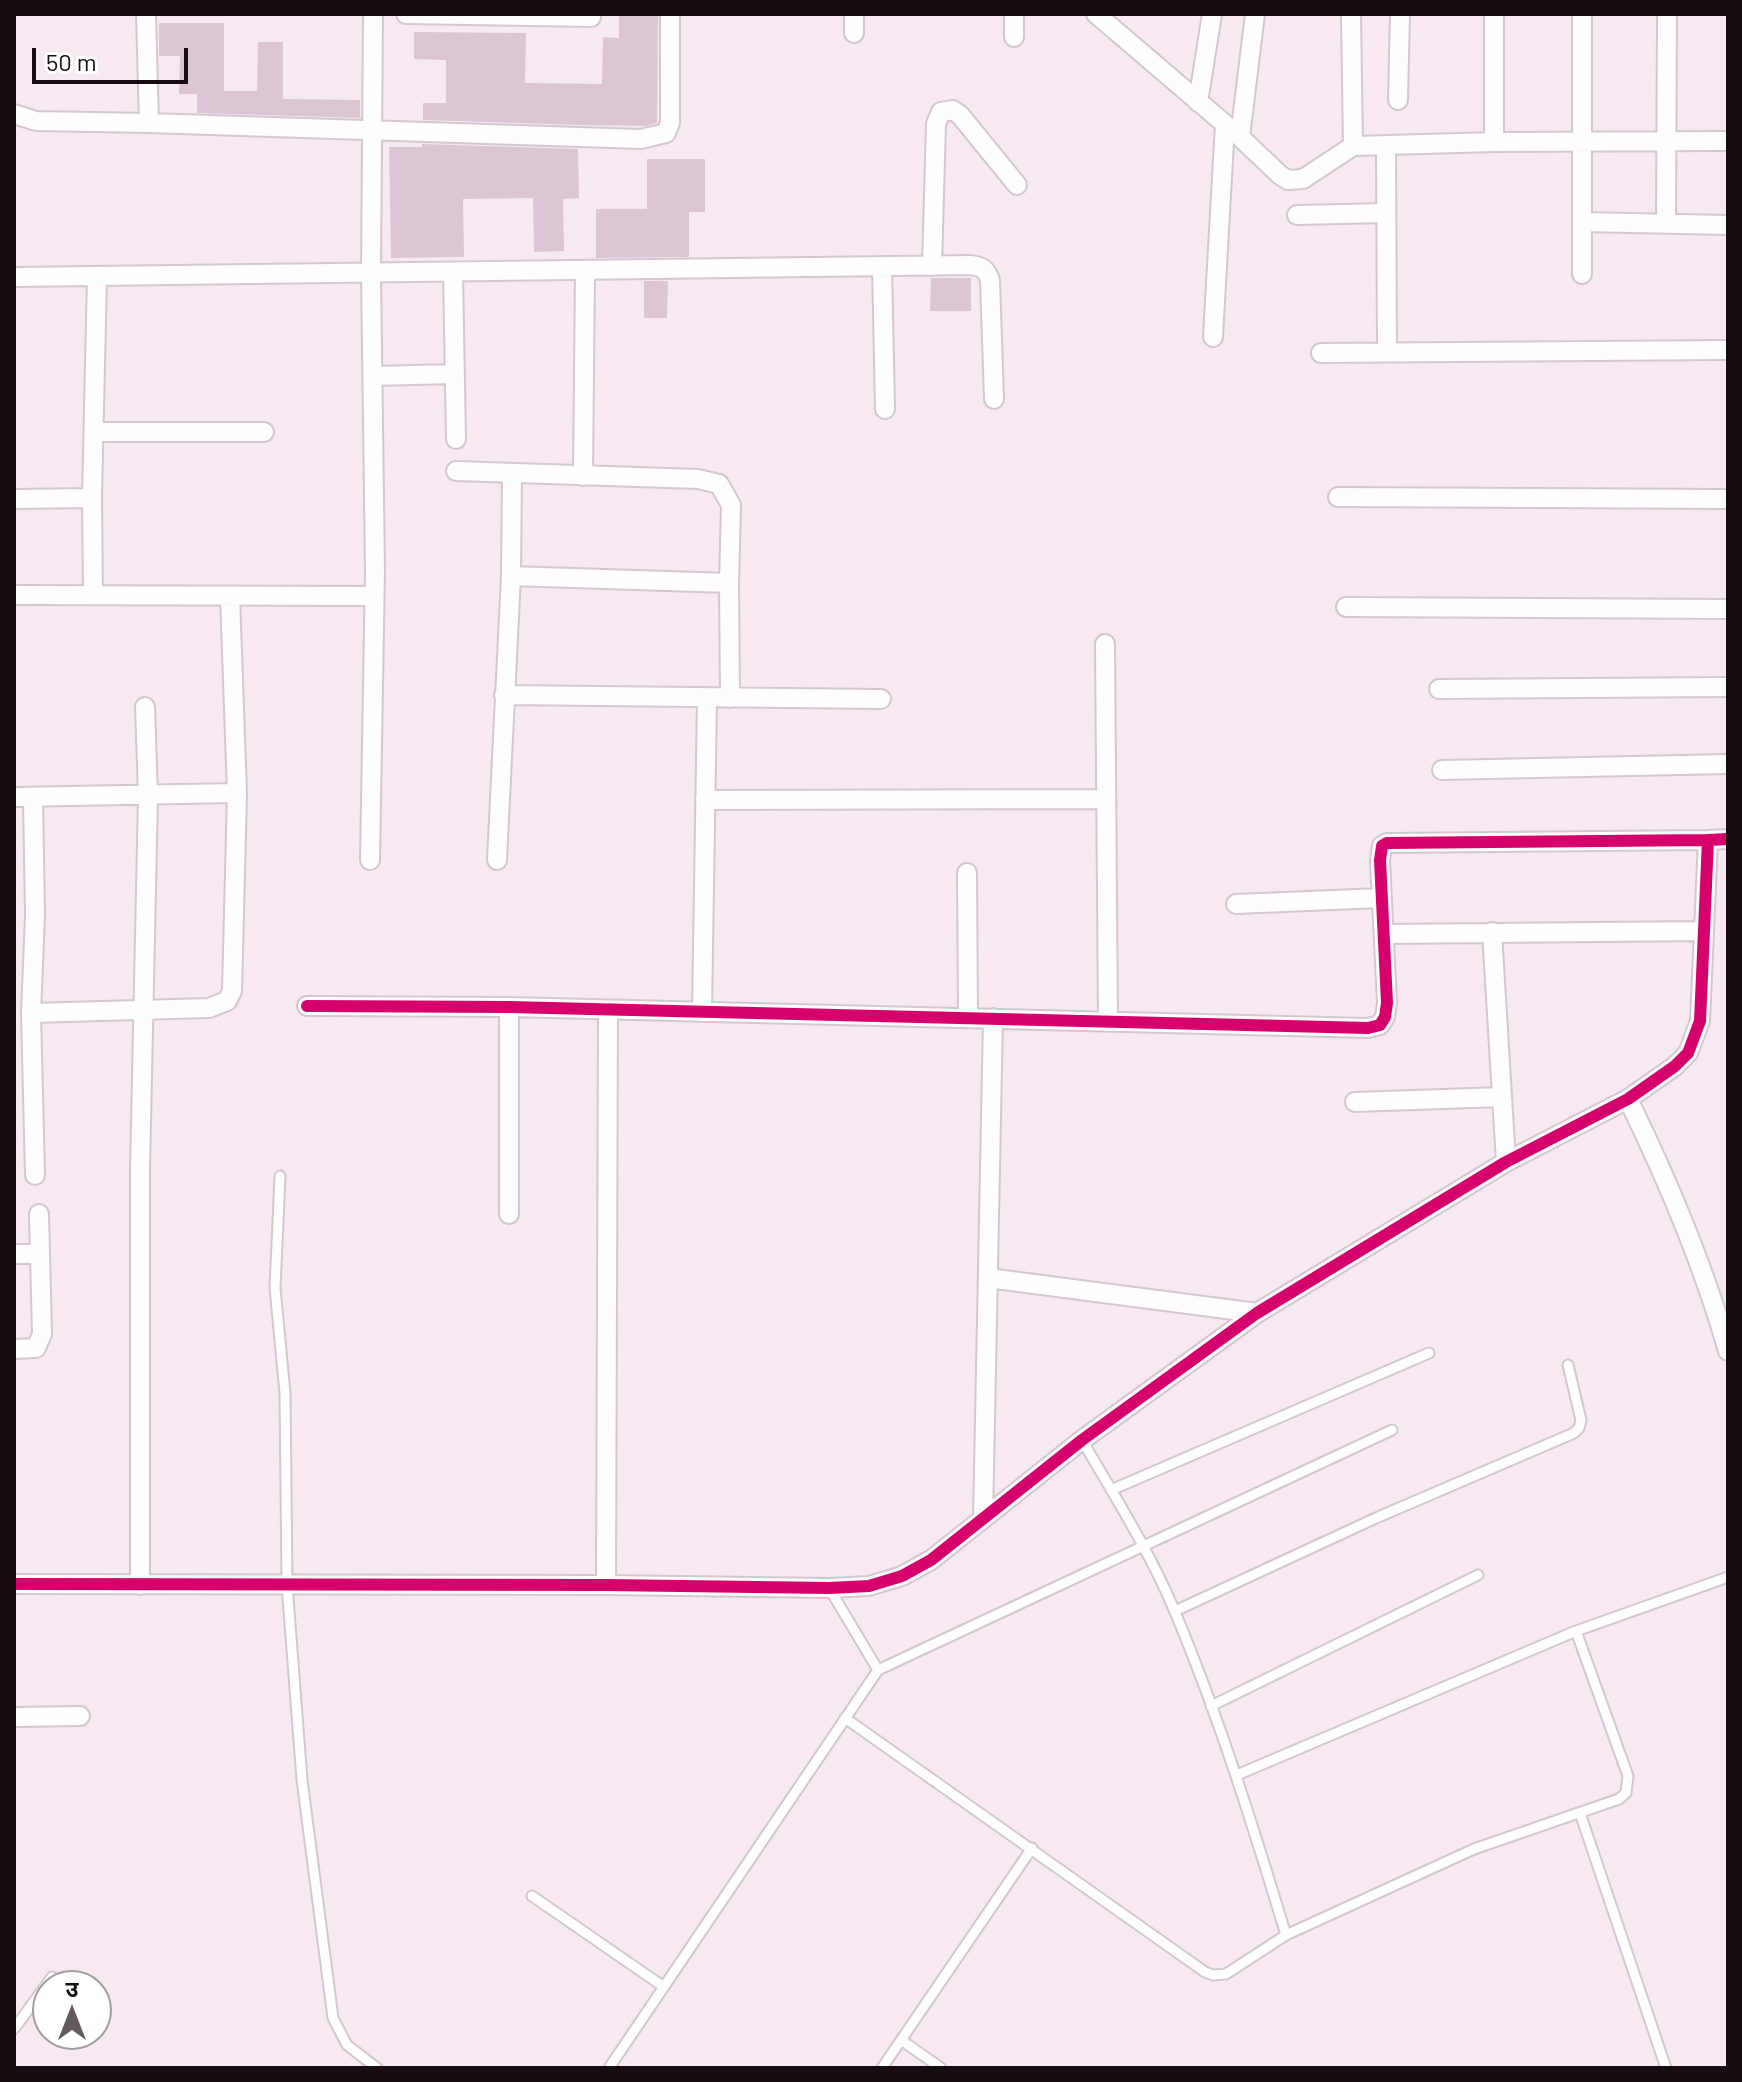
<!DOCTYPE html>
<html>
<head>
<meta charset="utf-8">
<style>
  body { margin:0 }
  #map { position:relative; width:1742px; height:2082px; overflow:hidden; background:#f7e9f2; font-family:Barlow,"Noto Sans Devanagari",sans-serif }
  canvas { display:block }
  .frame { position:absolute; inset:0; border:16px solid #150d12; pointer-events:none }
  .north { position:absolute; left:32px; top:1970px; width:80px; height:80px; box-sizing:border-box; background:#fff; border:2px solid #a19ea0; border-radius:50%; rotate:0deg; font-size:22px; font-weight:700; line-height:32px; text-align:center; color:#150d12 }
  .north::after { content:''; display:block; margin:auto; width:28px; height:36px; background:#645a60; clip-path:polygon(50% 0,100% 100%,50% 72%,0 100%) }
  .scale { position:absolute; left:32px; top:48px; width:156px; height:36px; box-sizing:border-box; border:4px solid #150d12; border-top:0; padding-left:10px; font-size:24px; line-height:28px; white-space:nowrap; color:#150d12; -webkit-text-stroke:6px #fff; paint-order:stroke }
</style>
</head>
<body>
<div id="map">
<canvas width="1742" height="2082"></canvas>
<div class="frame"></div>
<div class="north">उ</div>
<div class="scale">50 m</div>
</div>
<script>
const ctx = document.querySelector('canvas').getContext('2d');
ctx.lineJoin = 'round';
function fillPath(path, color) { ctx.fillStyle = color; ctx.fill(path, 'evenodd'); }
function trace(path, color, width, dash) { ctx.strokeStyle = color; ctx.lineWidth = width; ctx.lineCap = dash ? 'butt' : 'round'; ctx.setLineDash(dash || []); ctx.stroke(path); }
fillPath(new Path2D(`
  M 619,14 L 658,14 L 657,123 L 646,126 L 579,125 L 423,120 L 423,103 L 446,103 L 446,60 L 414,59 L 414,32 L 526,33 L 525,83 L 602,84 L 603,37 L 619,38 Z
  M 159,23 L 224,23 L 224,91 L 257,91 L 258,42 L 283,42 L 283,99 L 360,100 L 360,118 L 197,113 L 197,94 L 179,94 L 180,56 L 159,56 Z
  M 422,144 L 578,149 L 579,198 L 563,199 L 564,251 L 534,252 L 533,198 L 463,199 L 464,257 L 391,258 L 389,147 L 422,147 Z
  M 647,159 L 705,159 L 705,212 L 689,212 L 689,257 L 596,258 L 596,209 L 647,209 Z
  M 931,278 L 971,278 L 971,311 L 930,311 Z
  M 644,281 L 668,281 L 667,318 L 644,318 Z`), '#dcc6d4');
const lane = new Path2D(`
  M 280,1176 L 275,1288 L 285,1393 L 287,1585 L 302,1780 L 333,2018 L 347,2045 L 377,2068
  M 1082,1440 C 1115,1497 1150,1552 1175,1612 C 1219,1717 1253,1826 1286,1935
  M 1111,1490 L 1429,1353
  M 829,1588 L 878,1670
  M 1175,1611 L 1376,1518 L 1574,1433 L 1579,1428 L 1581,1420 L 1568,1365
  M 1211,1706 L 1478,1575
  M 845,1718 L 1205,1972 L 1213,1975 L 1226,1974 L 1286,1935 L 1474,1849 L 1619,1799 L 1626,1793 L 1628,1776 L 1576,1631
  M 1237,1775 L 1576,1631 L 1728,1577
  M 1580,1813 L 1666,2068
  M 532,1896 L 664,1987
  M 14,2029 L 52,1977
  M 901,2040 L 941,2068
  M 609,2068 L 878,1670 L 1392,1430
  M 882,2068 L 1032,1848`);
const street = new Path2D(`
  M 146,14 L 149,123 L 641,139 L 666,133 L 670,123 L 670,14
  M 406,14 L 591,17
  M 854,14 L 854,33
  M 1014,14 L 1014,37
  M 1096,14 L 1240,137 L 1280,175 L 1288,180 L 1303,179 L 1353,146 L 1351,14
  M 1494,14 L 1494,142 L 1728,141
  M 1582,14 L 1582,274
  M 1398,100 L 1400,14
  M 1198,102 L 1212,14
  M 14,114 L 36,121 L 149,123
  M 1240,137 L 1255,14
  M 1353,146 L 1494,142
  M 1386,147 L 1387,352
  M 1297,215 L 1386,213
  M 1582,222 L 1728,225
  M 1666,222 L 1667,14
  M 882,266 L 885,409
  M 932,266 L 936,124 L 941,112 L 953,110 L 960,115 L 1017,185
  M 453,272 L 456,439
  M 14,277 L 971,265 C 983,267 986,269 990,280 L 994,399
  M 1213,337 L 1225,124
  M 1321,353 L 1728,350
  M 373,376 L 455,374
  M 95,432 L 264,432
  M 456,471 L 698,479 L 719,484 L 731,505 L 729,583 L 730,698
  M 583,476 L 585,270
  M 1338,497 L 1728,499
  M 14,499 L 92,498
  M 511,576 L 729,583
  M 14,595 L 374,596
  M 93,595 L 92,498 L 97,276
  M 1346,607 L 1728,609
  M 1105,644 L 1108,1021
  M 1439,689 L 1728,687
  M 504,695 L 881,699
  M 1442,770 L 1728,764
  M 14,797 L 237,793
  M 33,798 L 35,915 L 31,1013 L 35,1175
  M 705,800 L 1106,799
  M 370,860 L 375,571 L 371,273 L 373,14
  M 497,860 L 511,576 L 512,473
  M 967,873 L 968,1017
  M 1236,904 L 1381,898
  M 1492,932 L 1506,1162
  M 1384,934 L 1704,931
  M 307,1006 L 509,1007 L 1368,1028 L 1380,1025 L 1385,1017 L 1387,1003 L 1380,860 L 1382,846 L 1387,843 L 1708,840
  M 509,1007 L 509,1214
  M 702,1012 L 707,698
  M 31,1013 L 209,1008 L 227,1001 L 232,991 L 237,793 L 230,596
  M 1628,1099 C 1668,1181 1703,1263 1728,1351
  M 1355,1102 L 1502,1097
  M 14,1254 L 40,1254
  M 988,1278 L 1257,1313
  M 14,1349 L 36,1348 L 42,1334 L 39,1214
  M 983,1519 L 993,1018
  M 14,1584 L 606,1585 L 829,1588 L 869,1586 L 902,1576 L 931,1560 L 1082,1440 L 1257,1313 L 1506,1162 L 1628,1099 L 1675,1066 L 1688,1053 L 1700,1021 L 1708,840 L 1728,839
  M 140,1585 L 140,1170 L 148,796 L 145,707
  M 606,1585 L 608,1010
  M 14,1717 L 80,1716`);
trace(lane, '#d3c8cf', 13);
trace(street, '#d3c8cf', 22);
trace(lane, '#fefcfd', 9);
trace(street, '#fefcfd', 18);
trace(new Path2D(`
  M 307,1006 L 509,1007 L 1368,1028 L 1380,1025 L 1385,1017 L 1387,1003 L 1380,860 L 1382,846 L 1387,843 L 1708,840
  M 14,1584 L 606,1585 L 829,1588 L 869,1586 L 902,1576 L 931,1560 L 1082,1440 L 1257,1313 L 1506,1162 L 1628,1099 L 1675,1066 L 1688,1053 L 1700,1021 L 1708,840 L 1728,839`), '#d6006c', 12);
</script>
</body>
</html>
